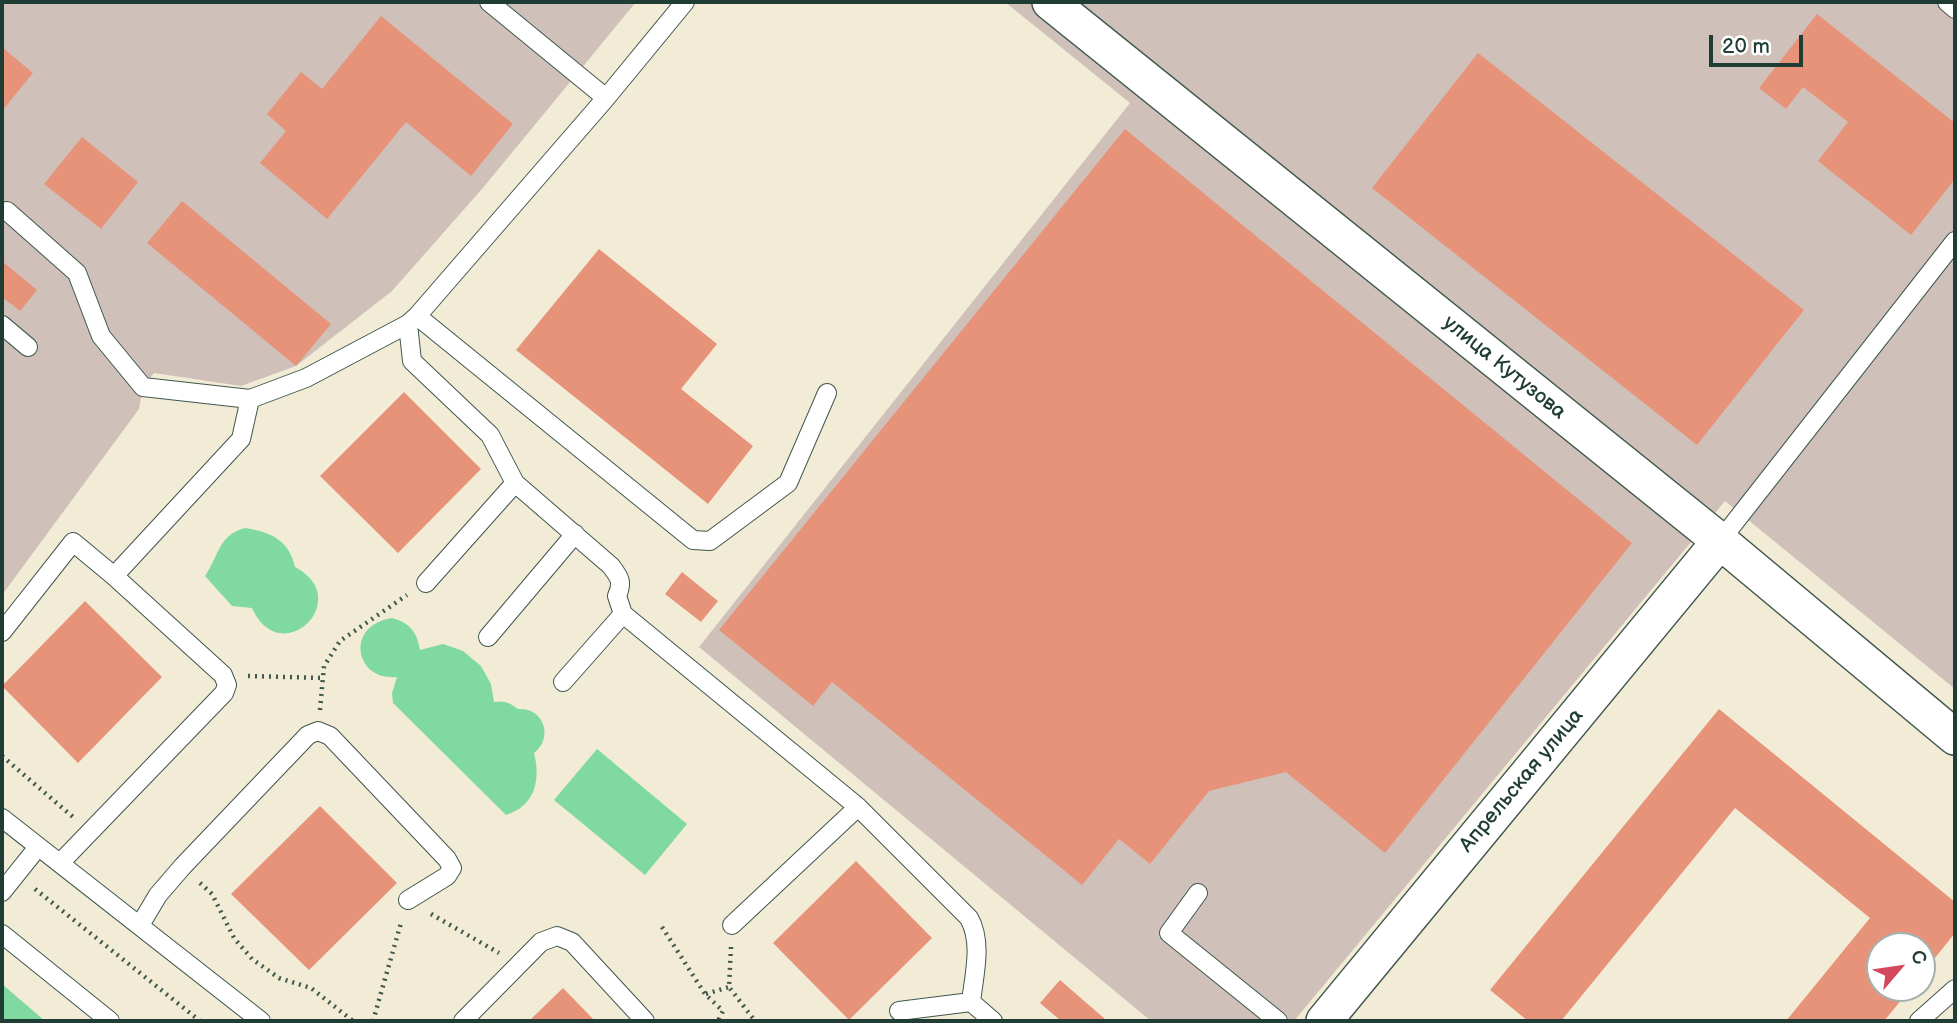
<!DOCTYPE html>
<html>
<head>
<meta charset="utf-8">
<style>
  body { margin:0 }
  #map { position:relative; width:1957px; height:1023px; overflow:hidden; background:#f2ecd7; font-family:"Balsamiq Sans",sans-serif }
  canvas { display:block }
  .frame { position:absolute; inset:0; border:4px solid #1f3d34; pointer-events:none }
  .north { position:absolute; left:1866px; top:932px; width:70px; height:70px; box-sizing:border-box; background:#fff; border:2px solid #a5b1ae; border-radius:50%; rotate:61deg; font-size:19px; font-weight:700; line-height:28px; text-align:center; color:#1f3d34 }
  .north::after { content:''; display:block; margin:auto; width:24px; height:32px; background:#d1495b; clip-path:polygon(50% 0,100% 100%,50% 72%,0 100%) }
  .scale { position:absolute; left:1709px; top:35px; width:94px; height:32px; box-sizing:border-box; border:4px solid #1f3d34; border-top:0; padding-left:9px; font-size:21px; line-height:24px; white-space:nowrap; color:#1f3d34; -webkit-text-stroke:5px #fff; paint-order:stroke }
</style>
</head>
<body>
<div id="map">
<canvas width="1957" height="1023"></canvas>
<div class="frame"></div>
<div class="north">С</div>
<div class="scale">20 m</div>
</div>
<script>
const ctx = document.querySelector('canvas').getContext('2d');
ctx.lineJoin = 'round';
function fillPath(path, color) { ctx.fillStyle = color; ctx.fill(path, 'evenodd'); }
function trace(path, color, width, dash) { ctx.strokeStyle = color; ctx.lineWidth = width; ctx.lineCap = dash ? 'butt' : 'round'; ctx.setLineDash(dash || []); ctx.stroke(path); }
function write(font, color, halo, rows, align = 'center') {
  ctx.font = font + ' "Balsamiq Sans",sans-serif'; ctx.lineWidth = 7; ctx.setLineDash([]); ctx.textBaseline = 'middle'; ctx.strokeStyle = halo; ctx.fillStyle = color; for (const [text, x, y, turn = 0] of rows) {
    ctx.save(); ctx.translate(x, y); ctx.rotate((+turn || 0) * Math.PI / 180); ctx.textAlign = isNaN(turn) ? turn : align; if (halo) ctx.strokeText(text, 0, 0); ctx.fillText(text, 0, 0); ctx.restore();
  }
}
fillPath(new Path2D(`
  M 2,2 L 636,2 L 482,189 L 392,291 L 296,366 L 241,386 L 154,373 L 143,387 L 139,409 L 2,595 Z
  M 1005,2 L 1955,2 L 1955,689 L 1725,501 L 1294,1021 L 1151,1021 L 699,647 L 1130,103 Z`), '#cfc1ba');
fillPath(new Path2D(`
  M 245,528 C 271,532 289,540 295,567 C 356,599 281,672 252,608 L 232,606 L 205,576 C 219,556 218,535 245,528 Z
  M 392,618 C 410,623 417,632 420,650 L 443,644 L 463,651 L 481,666 L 491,684 L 494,702 C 505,700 510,703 518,709 C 544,707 554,738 534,753 C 541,780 535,806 506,815 L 393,703 L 392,693 L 397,677 C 354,681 345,625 392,618 Z
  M 597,749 L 687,824 L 645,875 L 554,800 Z
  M 2,984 L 45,1021 L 2,1021 Z`), '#80d99f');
fillPath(new Path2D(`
  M 1817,14 L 1955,123 L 1955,179 L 1911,235 L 1818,161 L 1848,122 L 1803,87 L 1786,109 L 1759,88 Z
  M 381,16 L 513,124 L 471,176 L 406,122 L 327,219 L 260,163 L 286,131 L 267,114 L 301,72 L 322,89 Z
  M 2,47 L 33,73 L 2,111 Z
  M 1478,53 L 1804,310 L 1697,445 L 1372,188 Z
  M 1125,129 L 1632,543 L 1385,853 L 1286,772 L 1209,791 L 1150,864 L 1119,839 L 1082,885 L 832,682 L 813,706 L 719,630 Z
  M 82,137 L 138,182 L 101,229 L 44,184 Z
  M 182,201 L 331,324 L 296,366 L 147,243 Z
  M 599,249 L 717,344 L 681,389 L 753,446 L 708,504 L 516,350 Z
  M 2,261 L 37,290 L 20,311 L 2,297 Z
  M 404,392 L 481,469 L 398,553 L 320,476 Z
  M 682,572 L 718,601 L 701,622 L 665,594 Z
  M 85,601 L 162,677 L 78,763 L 2,686 Z
  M 1719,709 L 1955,902 L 1955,933 L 1922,974 L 1922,946 L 1880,946 L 1880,988 L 1911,988 L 1884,1021 L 1786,1021 L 1870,918 L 1735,808 L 1561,1021 L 1528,1021 L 1490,990 Z
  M 320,806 L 397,883 L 309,970 L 231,894 Z
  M 856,861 L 932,938 L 849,1020 L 773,943 Z
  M 1060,980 L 1105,1019 L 1104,1021 L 1061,1021 L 1040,1003 Z
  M 563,988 L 595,1021 L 529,1021 Z`), '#e7937a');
const lane = new Path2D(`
  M 489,2 L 606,98
  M 1947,2 L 1955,9
  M 7,211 L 77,273 L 101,336 L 143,387 L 250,399 L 306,378 L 408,324 L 417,316 L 606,98 L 685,2
  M 417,316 L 693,540 L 710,541 L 788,483 L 827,393
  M 408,324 L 412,361 L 490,435 L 515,483 L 611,566 C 620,578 623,582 617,596 L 623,614 L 858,807 L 969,918 C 983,943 974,975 971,1002 L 993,1021
  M 2,325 L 28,347
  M 1720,541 L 1955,241
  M 114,576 L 241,439 L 250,399
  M 426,583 L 515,483
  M 2,632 L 73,542 L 114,576 L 223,675 L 227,685 L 224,693 L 60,863
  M 488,637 L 575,534
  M 563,682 L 623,614
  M 2,818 L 261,1021
  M 2,892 L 38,847
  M 1198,893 L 1169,933 L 1278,1021
  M 140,925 L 158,895 L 183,866 L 308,735 L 318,731 L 330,736 L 447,859 L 452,868 L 447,876 L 408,900
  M 732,925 L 858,807
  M 2,934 L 110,1021
  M 899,1011 L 971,1002
  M 463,1021 L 541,942 L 557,936 L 572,942 L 645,1021
  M 1919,1021 L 1955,989`);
const street = new Path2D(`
  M 1050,2 L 1720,541 L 1955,737
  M 1324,1021 L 1720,541`);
trace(lane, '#3f574c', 20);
trace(street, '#3f574c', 38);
trace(new Path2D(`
  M 248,676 L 323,678
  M 320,710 L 324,666 L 340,641 L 407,595
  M 2,756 L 73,817
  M 200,883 L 212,894 L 234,938 L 252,959 L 279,978 L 311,988 L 353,1021
  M 35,889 L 200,1021
  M 431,914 L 499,953
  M 662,927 L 705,994 L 723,1011 L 718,1021
  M 731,947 L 729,987 L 755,1021
  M 706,994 L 729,987
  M 373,1021 L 401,923`), '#3f574c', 4.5, [2, 5]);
trace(lane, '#fff', 18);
trace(street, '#fff', 35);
write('21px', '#1f3d34', '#fff', [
  ["улица Кутузова",1504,368,39],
  ["Апрельская улица",1522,781,-50]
]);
</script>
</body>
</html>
